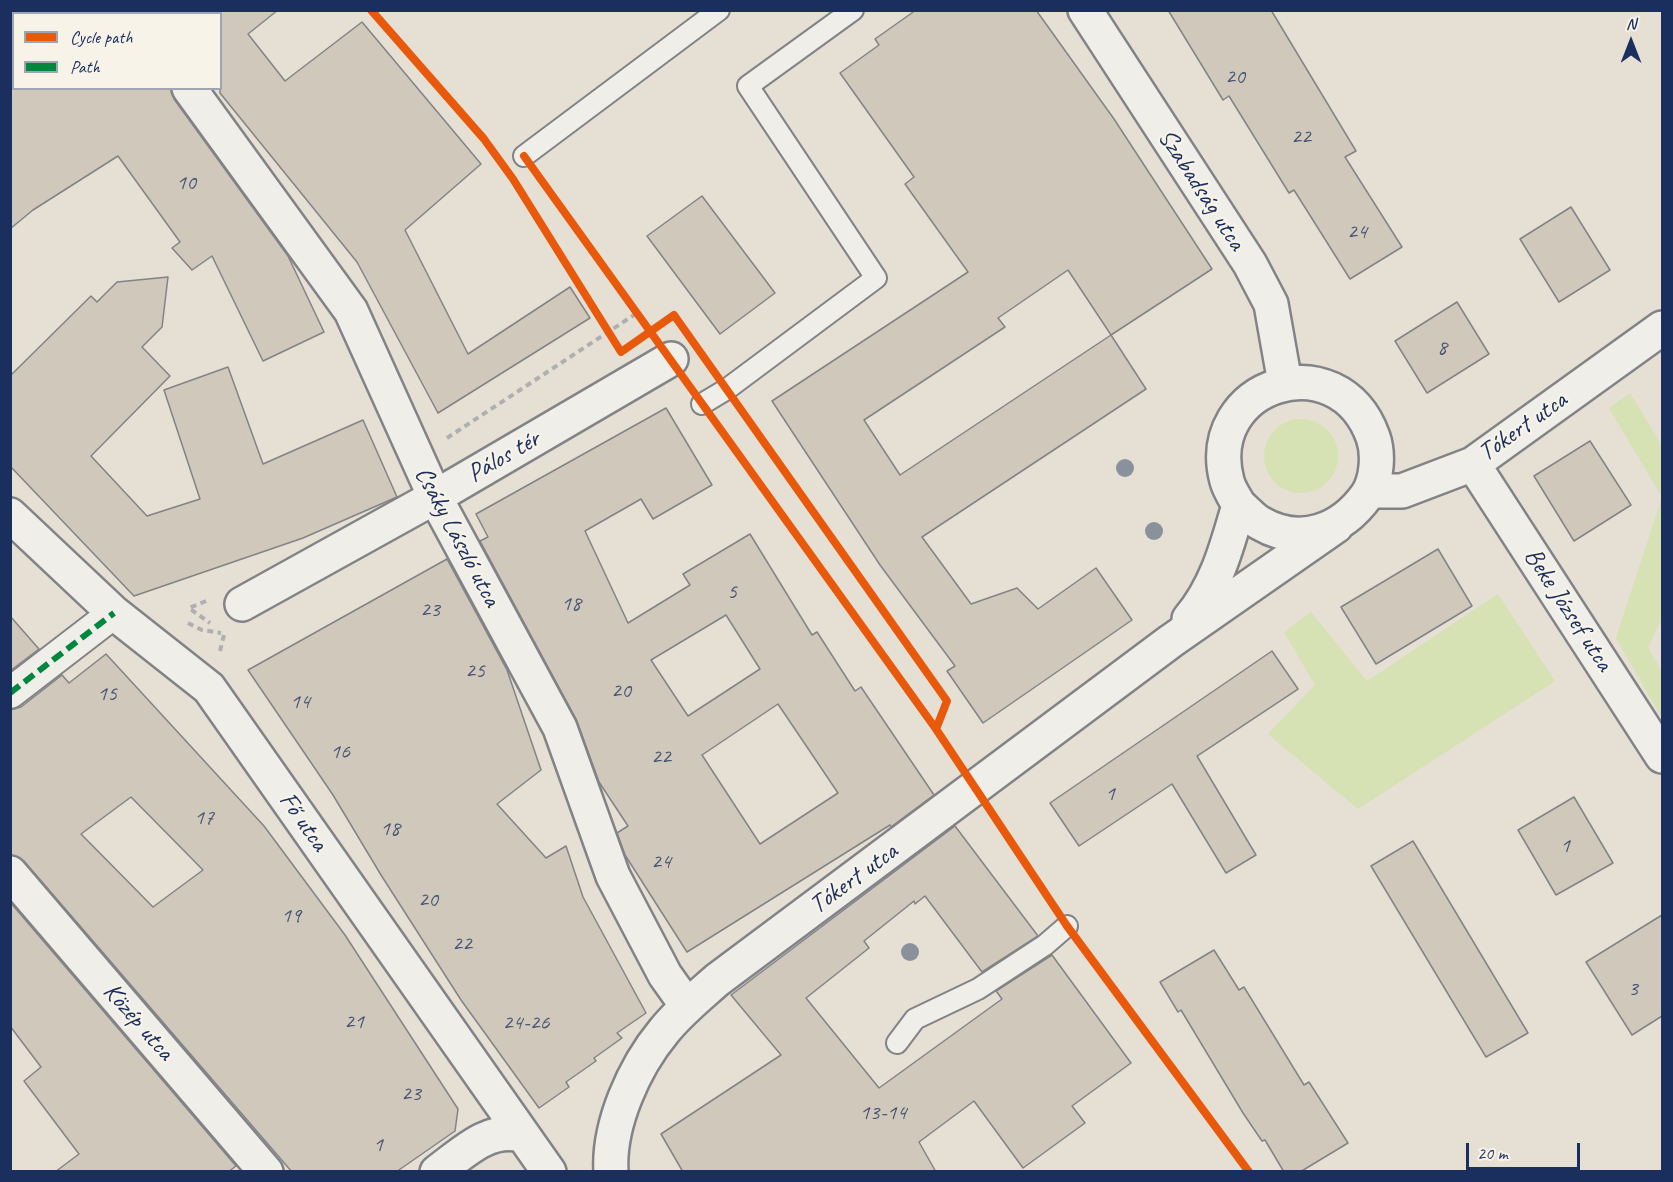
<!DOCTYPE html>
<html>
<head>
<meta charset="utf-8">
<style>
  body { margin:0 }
  #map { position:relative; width:1673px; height:1182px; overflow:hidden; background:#e5dfd4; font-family:Caveat,sans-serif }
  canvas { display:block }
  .frame { position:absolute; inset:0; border:12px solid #1b2f5e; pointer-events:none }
  .legend { position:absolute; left:12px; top:12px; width:210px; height:78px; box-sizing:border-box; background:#f7f3e8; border:2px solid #9fa5b1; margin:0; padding:8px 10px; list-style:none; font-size:18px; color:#1b2f5e }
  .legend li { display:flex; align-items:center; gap:12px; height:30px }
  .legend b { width:30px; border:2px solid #9fa5b1 }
  .north { position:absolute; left:1601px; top:12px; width:60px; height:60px; -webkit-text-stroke:4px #f7f3e8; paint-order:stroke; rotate:0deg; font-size:16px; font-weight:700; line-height:24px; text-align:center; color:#1b2f5e }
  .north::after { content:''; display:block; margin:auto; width:21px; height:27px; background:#1b2f5e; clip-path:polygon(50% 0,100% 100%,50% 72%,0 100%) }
  .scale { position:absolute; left:1466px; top:1143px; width:114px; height:27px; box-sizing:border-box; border:3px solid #1b2f5e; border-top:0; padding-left:8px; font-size:18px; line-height:21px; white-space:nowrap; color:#1b2f5e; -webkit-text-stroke:4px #f7f3e8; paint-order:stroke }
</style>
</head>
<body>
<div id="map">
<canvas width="1673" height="1182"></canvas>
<div class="frame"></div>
<ul class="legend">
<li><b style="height:8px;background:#e8590c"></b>Cycle path</li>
<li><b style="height:8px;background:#00873e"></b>Path</li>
</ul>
<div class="north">N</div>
<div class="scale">20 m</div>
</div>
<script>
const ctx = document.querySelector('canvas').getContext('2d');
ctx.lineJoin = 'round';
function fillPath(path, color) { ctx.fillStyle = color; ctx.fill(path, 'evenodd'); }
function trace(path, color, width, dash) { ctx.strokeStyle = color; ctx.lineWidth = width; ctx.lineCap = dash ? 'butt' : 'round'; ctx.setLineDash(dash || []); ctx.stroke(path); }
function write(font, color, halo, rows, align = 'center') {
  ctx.font = font + ' Caveat,sans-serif'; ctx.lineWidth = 4.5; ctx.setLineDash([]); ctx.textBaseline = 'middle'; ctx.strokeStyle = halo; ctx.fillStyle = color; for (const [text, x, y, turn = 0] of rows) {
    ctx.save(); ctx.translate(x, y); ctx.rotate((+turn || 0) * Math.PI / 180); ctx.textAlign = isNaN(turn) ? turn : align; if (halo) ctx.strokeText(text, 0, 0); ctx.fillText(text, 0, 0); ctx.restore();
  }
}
fillPath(new Path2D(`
  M 1630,393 L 1662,446 L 1662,619 L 1648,647 L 1662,672 L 1662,718 L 1616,638 L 1662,497 L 1609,408 Z
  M1264 456a37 37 0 1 1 74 0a37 37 0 1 1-74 0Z
  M 1498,594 L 1555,681 L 1358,809 L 1268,734 L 1315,685 L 1284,632 L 1311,612 L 1367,681 Z`), '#d6e1b4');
const building = new Path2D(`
  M 220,10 L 278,10 L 248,34 L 285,81 L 362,22 L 481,164 L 405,230 L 468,354 L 570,287 L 590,318 L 438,413 L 357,262 L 220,93 Z
  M 916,10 L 1036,10 L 1114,119 L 1212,269 L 1111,335 L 1146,389 L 922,537 L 971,604 L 1017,588 L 1038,609 L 1096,568 L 1132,620 L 983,723 L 947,671 L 955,666 L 880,565 L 772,401 L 968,272 L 905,184 L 914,177 L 840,73 L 879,45 L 875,39 ZM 1068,270 L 1111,335 L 900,475 L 864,420 L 1005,327 L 998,318 Z
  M 1168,10 L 1271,10 L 1356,151 L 1345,157 L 1402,247 L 1350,279 L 1294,190 L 1289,193 L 1229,96 L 1223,100 Z
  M 10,88 L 171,88 L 174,99 L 288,256 L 324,332 L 263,361 L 212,256 L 192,270 L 172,248 L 180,242 L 118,156 L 33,210 L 10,229 Z
  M 702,196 L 775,293 L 720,334 L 647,236 Z
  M 1571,207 L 1610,270 L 1559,302 L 1520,239 Z
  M 168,277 L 162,327 L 142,347 L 170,376 L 91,456 L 147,516 L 200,499 L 164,390 L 228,367 L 263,464 L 363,420 L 397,497 L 303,538 L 134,596 L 10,466 L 10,376 L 91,296 L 97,302 L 117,282 Z
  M 1457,302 L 1489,354 L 1427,393 L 1395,341 Z
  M 666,408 L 712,485 L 653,519 L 641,499 L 585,531 L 628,623 L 690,585 L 683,574 L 750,534 L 812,635 L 817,632 L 855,691 L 861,687 L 934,795 L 891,827 L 890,825 L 687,952 L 625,855 L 617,833 L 628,826 L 599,782 L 576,719 L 480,541 L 488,537 L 476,514 ZM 726,615 L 760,669 L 688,716 L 651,660 ZM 778,704 L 838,793 L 760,844 L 702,755 Z
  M 1590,441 L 1631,505 L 1574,541 L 1534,476 Z
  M 1438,549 L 1472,606 L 1376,664 L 1341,607 Z
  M 447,559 L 507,670 L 541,770 L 497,804 L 546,858 L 566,846 L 583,897 L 646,1013 L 617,1033 L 622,1038 L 594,1058 L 596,1061 L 566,1082 L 569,1087 L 539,1108 L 461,1000 L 381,875 L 333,795 L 248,670 Z
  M 10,616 L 39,649 L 10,671 Z
  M 1272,651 L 1298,689 L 1197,756 L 1256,855 L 1226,873 L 1172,784 L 1079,846 L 1050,803 Z
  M 106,654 L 264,826 L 345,935 L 458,1109 L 455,1131 L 396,1172 L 292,1172 L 24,861 L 10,855 L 10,710 L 21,707 L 62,675 L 69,683 ZM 131,797 L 203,870 L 153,907 L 81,834 Z
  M 1574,797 L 1613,863 L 1556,895 L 1518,830 Z
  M 955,826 L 1038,936 L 982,972 L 925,896 L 915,904 L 914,901 L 864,941 L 869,948 L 806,998 L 879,1088 L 1002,999 L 996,991 L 1052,955 L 1131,1063 L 1072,1106 L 1085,1123 L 1023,1168 L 974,1101 L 919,1142 L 936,1172 L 683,1172 L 661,1134 L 781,1055 L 731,995 Z
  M 1413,841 L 1528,1033 L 1486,1057 L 1371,866 Z
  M 10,902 L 236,1166 L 228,1172 L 55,1172 L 79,1154 L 24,1081 L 41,1067 L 10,1026 Z
  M 1662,915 L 1662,1016 L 1632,1035 L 1586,962 Z
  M 1214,950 L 1239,990 L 1244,987 L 1304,1085 L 1309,1082 L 1348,1143 L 1300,1172 L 1284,1172 L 1265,1140 L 1262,1141 L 1243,1113 L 1181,1010 L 1178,1012 L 1160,982 Z`);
fillPath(building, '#d0c8ba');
trace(building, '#828387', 1.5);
const service = new Path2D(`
  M 524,156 L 719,10
  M 702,404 L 727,389 L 876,278 L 748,86 L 853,10
  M 897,1043 L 915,1019 L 978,989 L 1045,945 L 1067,926`);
const pedestrian = new Path2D(`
  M 10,693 L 114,613`);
const minor = new Path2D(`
  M 132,10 L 135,14
  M 1085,10 L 1250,264 L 1271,304 L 1285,383
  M 189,88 L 351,311 L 435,497 L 560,728 L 613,876 L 665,975 L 687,1006
  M 1473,464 L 1662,756
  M 1370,491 L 1402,491 L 1473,464 L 1662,328
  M 10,515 L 114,613 L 209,688 L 549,1172
  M 242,604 L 435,497 L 671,359
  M 1189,619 C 1217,586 1227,546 1239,505 C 1235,498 1229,489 1227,481 C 1201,384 1338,340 1373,437 C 1379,454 1377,480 1367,495 C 1342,530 1301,547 1260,523 C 1253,519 1246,511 1239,505
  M 10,873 L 266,1172
  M 437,1172 C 463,1153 488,1127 521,1135
  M 611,1172 C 608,1125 634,1067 664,1031 C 679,1012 699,996 717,980 L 1171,641 L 1336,526`);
trace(service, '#828387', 24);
trace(pedestrian, '#828387', 34);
trace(minor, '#828387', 38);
trace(new Path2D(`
  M 447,438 L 637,313
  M 206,601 L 189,608 L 210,623
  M 188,623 L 202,630 L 221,633
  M 220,651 L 224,635`), '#afafb1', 4, [6, 4.5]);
trace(service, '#f0eee9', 20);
trace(pedestrian, '#f0eee9', 30);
trace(minor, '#f0eee9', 33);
trace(new Path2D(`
  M 10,693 L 114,613`), '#00873e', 6, [12, 6]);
trace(new Path2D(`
  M 371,10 L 484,139 L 513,179 L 621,352 L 674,315 L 947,701 L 936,729
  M 524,156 L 936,729 L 1067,926 L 1249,1172`), '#e8590c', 8);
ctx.fillStyle = '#89929a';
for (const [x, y] of [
  [1125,468],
  [1154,531],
  [910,952]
]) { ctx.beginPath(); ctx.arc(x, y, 9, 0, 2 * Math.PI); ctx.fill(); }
write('22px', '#485575', null, [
  ["20",1235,77],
  ["22",1301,137],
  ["10",186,183],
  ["24",1357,232],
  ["8",1442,348],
  ["5",732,592],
  ["18",571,604],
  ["23",430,610],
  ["25",475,671],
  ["20",621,691],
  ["15",107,694],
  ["14",300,702],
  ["16",340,752],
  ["22",661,757],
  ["1",1110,794],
  ["17",204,818],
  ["18",390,829],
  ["1",1565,846],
  ["24",661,862],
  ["20",428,900],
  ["19",291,916],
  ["22",462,944],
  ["3",1633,989],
  ["21",354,1022],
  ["24-26",526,1023],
  ["23",411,1094],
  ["13-14",883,1113],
  ["1",378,1145]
]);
write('26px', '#1b2f5e', '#f7f3e8', [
  ["Szabadság utca",1201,190,57],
  ["Tókert utca",1523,427,-35],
  ["Pálos tér",504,457,-30],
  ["Csáky László utca",457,537,62],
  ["Beke József utca",1568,610,57],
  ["Fő utca",303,822,55],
  ["Tókert utca",854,879,-36],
  ["Közép utca",138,1022,49]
]);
</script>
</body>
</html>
